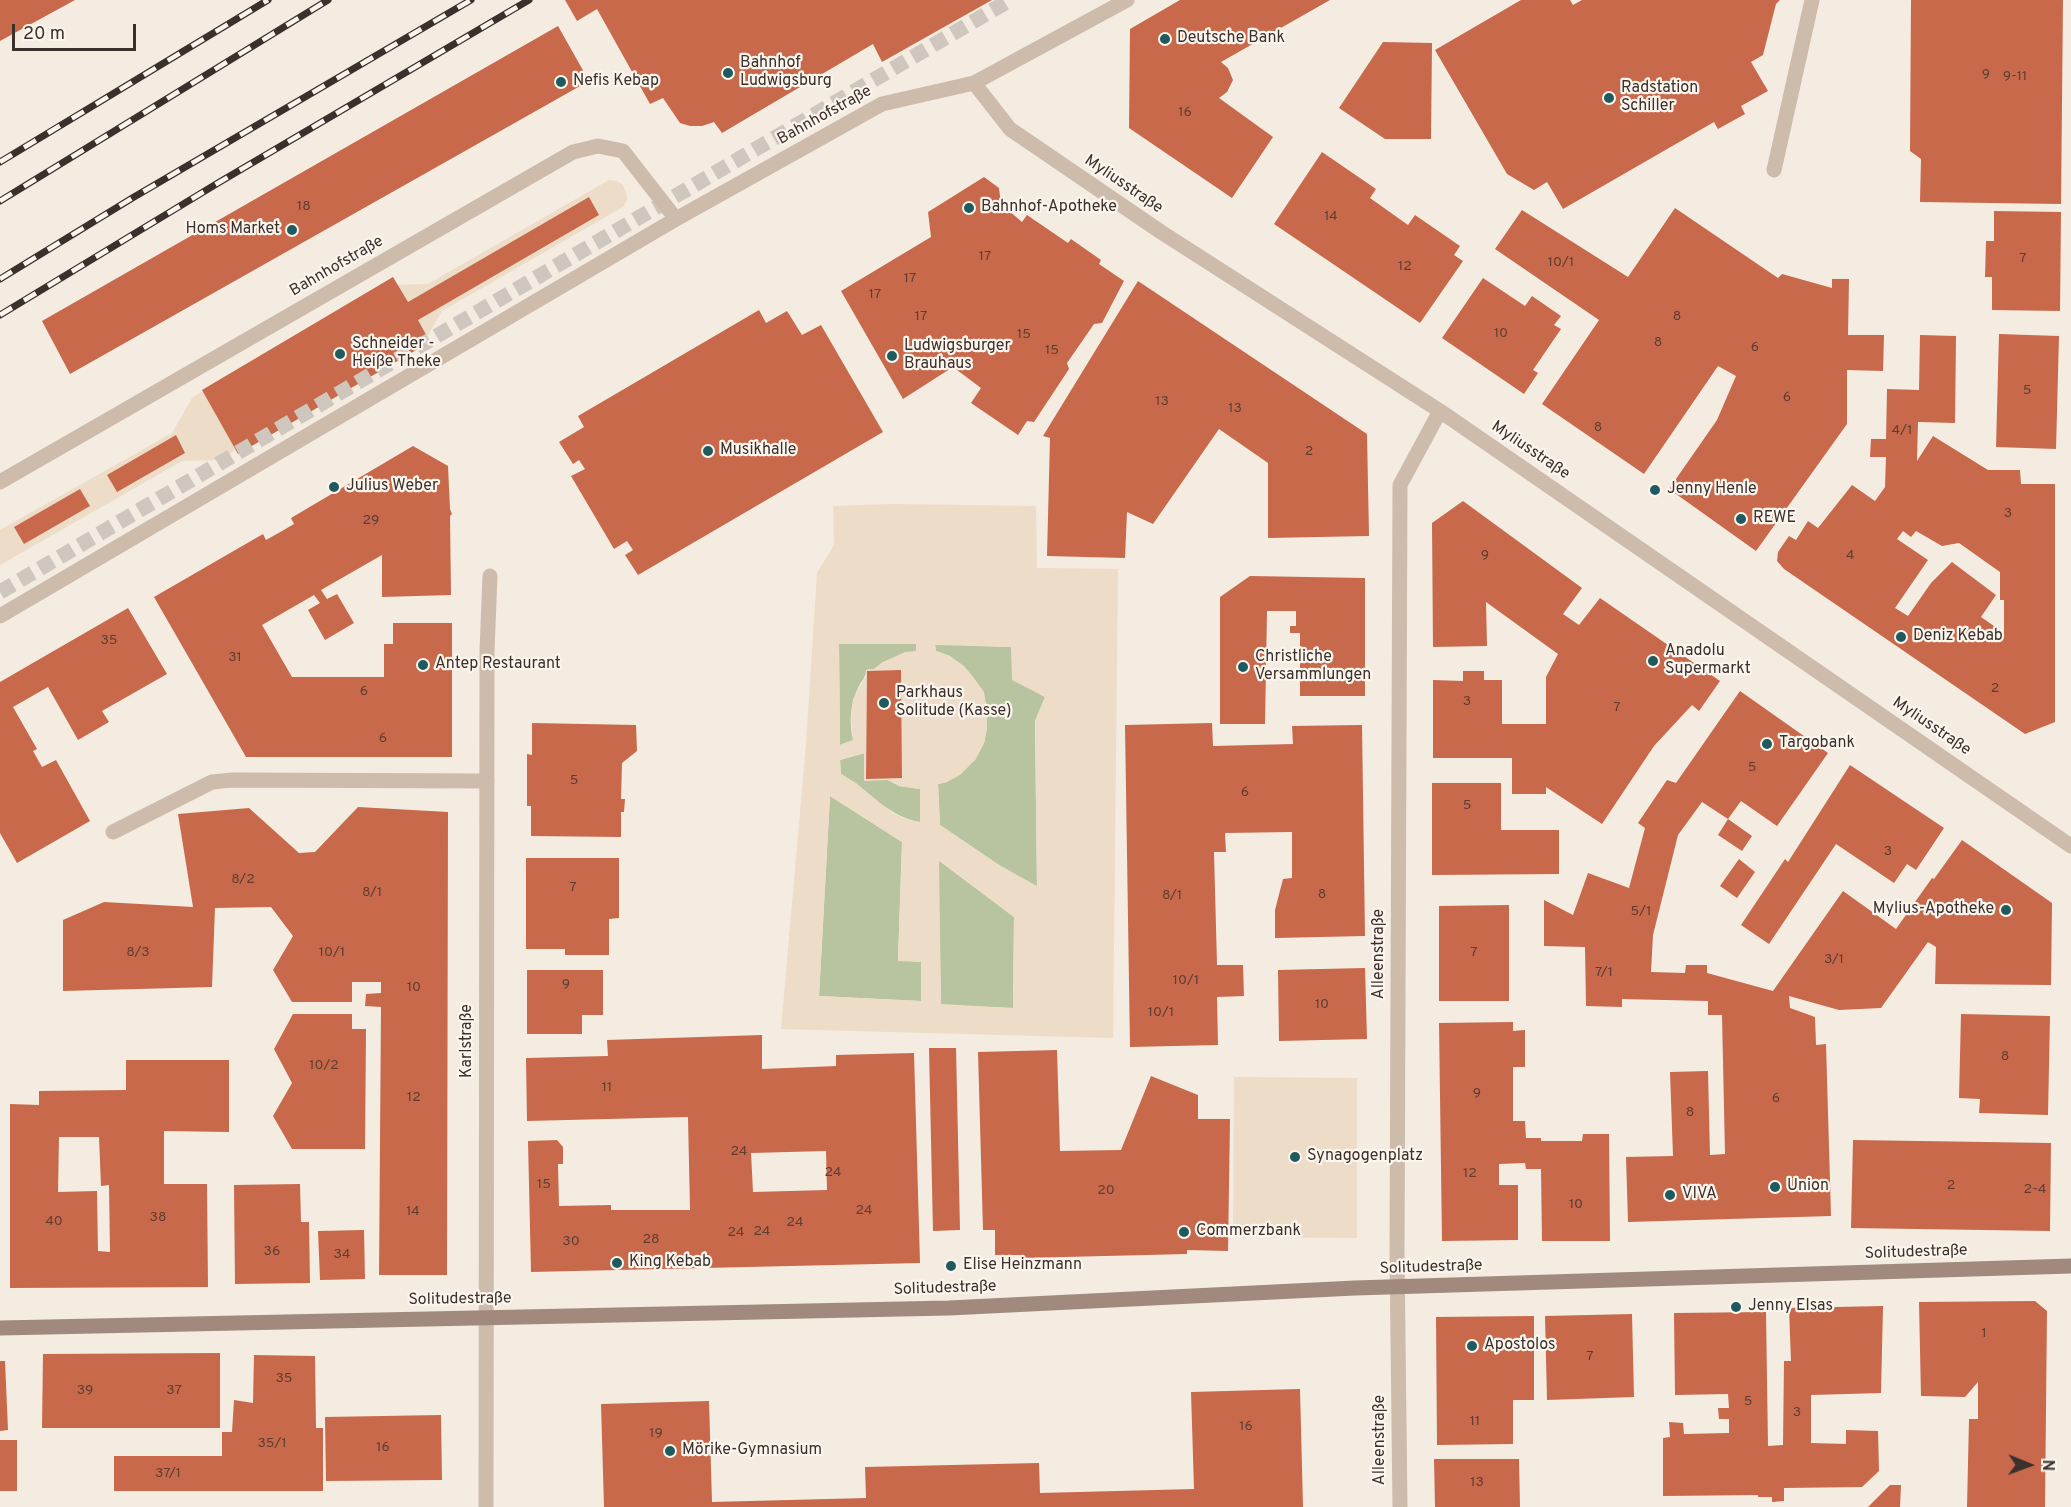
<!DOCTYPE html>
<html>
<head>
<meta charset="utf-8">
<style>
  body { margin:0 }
  #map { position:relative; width:2071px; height:1507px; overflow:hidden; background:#f4ebe1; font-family:Overpass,sans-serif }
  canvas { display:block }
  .north { position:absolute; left:1999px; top:1435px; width:60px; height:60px; -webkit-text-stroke:4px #fbf5ee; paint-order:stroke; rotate:91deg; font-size:16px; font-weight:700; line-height:24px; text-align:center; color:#3b302b }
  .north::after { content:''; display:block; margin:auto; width:21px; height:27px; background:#3b302b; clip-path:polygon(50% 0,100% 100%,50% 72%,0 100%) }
  .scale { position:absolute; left:12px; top:24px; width:124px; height:27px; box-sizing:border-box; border:3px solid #3b302b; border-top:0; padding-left:8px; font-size:18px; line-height:21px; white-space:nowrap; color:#3b302b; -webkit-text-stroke:4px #fbf5ee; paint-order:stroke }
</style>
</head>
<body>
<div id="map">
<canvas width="2071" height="1507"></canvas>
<div class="north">N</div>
<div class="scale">20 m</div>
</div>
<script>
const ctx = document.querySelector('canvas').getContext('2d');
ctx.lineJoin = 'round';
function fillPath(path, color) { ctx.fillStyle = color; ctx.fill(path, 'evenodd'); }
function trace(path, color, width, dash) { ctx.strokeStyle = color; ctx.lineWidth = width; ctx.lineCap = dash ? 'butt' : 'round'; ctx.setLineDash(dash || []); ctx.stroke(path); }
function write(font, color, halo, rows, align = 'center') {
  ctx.font = font + ' Overpass,sans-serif'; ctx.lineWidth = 4.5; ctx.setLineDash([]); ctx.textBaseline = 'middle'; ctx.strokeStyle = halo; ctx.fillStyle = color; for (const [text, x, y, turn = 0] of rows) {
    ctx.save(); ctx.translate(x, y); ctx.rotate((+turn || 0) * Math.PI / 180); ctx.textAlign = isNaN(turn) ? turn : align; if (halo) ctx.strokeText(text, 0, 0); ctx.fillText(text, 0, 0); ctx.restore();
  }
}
fillPath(new Path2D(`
  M 839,644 L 916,644 L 916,651 L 883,662 L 874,669 L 866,670 C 866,678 861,681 858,688 C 850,704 849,723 853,740 L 840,745 Z
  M 935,644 L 1011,647 L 1033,690 L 1045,697 L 1035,721 L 1037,887 L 999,865 L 940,825 L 938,784 L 947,782 L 975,760 L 984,743 L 987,728 L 950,656 L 936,651 Z
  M 865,753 L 864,780 L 888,780 L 899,786 L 920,789 L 920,822 C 888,817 868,790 841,774 L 840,760 Z
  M 830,796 L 902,842 L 898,960 L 921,962 L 921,1001 L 819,996 Z
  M 938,860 L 1014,917 L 1013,1008 L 941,1005 Z`), '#b8c4a0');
fillPath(new Path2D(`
  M 609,180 L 617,181 L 623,185 L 626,192 L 627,200 L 623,207 L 442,311 L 425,340 L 219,460 L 182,461 L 0,565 L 0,530 L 172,433 L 192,398 L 196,395 L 390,285 L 428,284 Z
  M 892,504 L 1036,506 L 1037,568 L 1118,569 L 1113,1038 L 781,1029 L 806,744 L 817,573 L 834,545 L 833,506 ZM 839,644 L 916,644 L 916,651 L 905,652 L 883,662 L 874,669 L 866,670 L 866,676 L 853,699 L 851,717 L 853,740 L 840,745 ZM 935,645 L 1011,647 L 1012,680 L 1045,697 L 1035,721 L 1037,886 L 999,865 L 940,825 L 938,784 L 947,782 L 960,775 L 975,760 L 984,743 L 987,728 L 987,709 L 984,692 L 974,678 L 964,666 L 950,656 L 936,651 ZM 867,671 L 901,671 L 902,777 L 866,779 ZM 864,753 L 864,781 L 888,780 L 899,786 L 920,789 L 920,822 L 908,820 L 892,813 L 856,783 L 841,774 L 840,760 ZM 830,796 L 902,842 L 898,961 L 921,962 L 921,1001 L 819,996 ZM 939,860 L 1014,917 L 1013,1008 L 941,1004 Z
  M 1234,1077 L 1357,1078 L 1357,1238 L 1233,1237 Z`), '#ecdcc8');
fillPath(new Path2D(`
  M 0,0 L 75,0 L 0,41 Z
  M 565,0 L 992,0 L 882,62 L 873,44 L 722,133 L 714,122 L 702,126 L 690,126 L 680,123 L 663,98 L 650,104 L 597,9 L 577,21 Z
  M 1180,0 L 1330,0 L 1221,62 L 1228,68 L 1233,80 L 1227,92 L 1219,98 L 1273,137 L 1232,198 L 1129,128 L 1130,29 Z
  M 1521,0 L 1570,0 L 1573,5 L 1582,0 L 1780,0 L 1776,4 L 1763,55 L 1751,62 L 1768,91 L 1741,106 L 1745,114 L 1718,129 L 1714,122 L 1563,209 L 1547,182 L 1534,190 L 1507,174 L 1435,50 Z
  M 1911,0 L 2063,0 L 2061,204 L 1920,202 L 1921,159 L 1910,151 Z
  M 558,26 L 589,81 L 70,374 L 42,321 Z
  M 1383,42 L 1432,43 L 1431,139 L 1385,139 L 1339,108 Z
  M 1322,152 L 1376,189 L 1370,198 L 1408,225 L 1415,215 L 1460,246 L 1454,255 L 1463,261 L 1420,323 L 1274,224 Z
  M 984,177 L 999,188 L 1001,204 L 1022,222 L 1027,215 L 1068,243 L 1071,239 L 1101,260 L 1099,264 L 1124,281 L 1102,323 L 1094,324 L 1067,363 L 1069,369 L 1034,422 L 1027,421 L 1018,435 L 971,403 L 981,388 L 953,367 L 903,399 L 841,291 L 931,237 L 928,212 Z
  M 589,197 L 599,215 L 418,320 L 430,342 L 238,454 L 202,390 L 393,277 L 408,302 Z
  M 1675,208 L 1778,278 L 1782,274 L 1832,288 L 1832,279 L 1849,279 L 1848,335 L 1884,335 L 1883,371 L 1847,370 L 1847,424 L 1756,551 L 1669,489 L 1717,420 L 1736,376 L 1718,366 L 1644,474 L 1542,404 L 1599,320 L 1495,249 L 1522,210 L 1628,277 Z
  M 1994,211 L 2061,212 L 2060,311 L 1992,310 L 1992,277 L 1985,277 L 1986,241 L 1994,241 Z
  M 1483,278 L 1525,306 L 1532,296 L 1561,316 L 1554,325 L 1561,329 L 1533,370 L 1538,373 L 1524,394 L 1442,338 Z
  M 1138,281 L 1367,434 L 1369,536 L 1268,538 L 1268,463 L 1219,429 L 1153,524 L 1127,512 L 1125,558 L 1047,556 L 1050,438 L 1043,436 Z
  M 759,310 L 766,323 L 787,311 L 802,335 L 821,325 L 883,432 L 638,575 L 625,555 L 633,550 L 627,541 L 614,549 L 571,476 L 585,469 L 579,460 L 573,464 L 559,442 L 584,427 L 578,416 Z
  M 1999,334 L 2059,336 L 2056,449 L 1996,447 Z
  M 1920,335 L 1956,336 L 1955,423 L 1918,422 L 1917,461 L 1933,436 L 1988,470 L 2020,470 L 2021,484 L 2055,484 L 2055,722 L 2025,734 L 1784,569 L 1777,561 L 1778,552 L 1789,536 L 1796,540 L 1808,521 L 1818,528 L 1852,485 L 1875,501 L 1885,487 L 1886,457 L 1870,457 L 1871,439 L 1886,439 L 1887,389 L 1919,390 ZM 1903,531 L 1911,537 L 1916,531 L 1942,546 L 1959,543 L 2000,572 L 2000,600 L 2004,600 L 2004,633 L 1981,617 L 1996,595 L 1952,562 L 1931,583 L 1908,616 L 1895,608 L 1928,560 L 1897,539 Z
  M 176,435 L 185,453 L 117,492 L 107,475 Z
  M 413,446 L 448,466 L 450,509 L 452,514 L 450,516 L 451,595 L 382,597 L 382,555 L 321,590 L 327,599 L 337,594 L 354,623 L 325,640 L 308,610 L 320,603 L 314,595 L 262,625 L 292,677 L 384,677 L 384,644 L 393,644 L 393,623 L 452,623 L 452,757 L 246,757 L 154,597 L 263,534 L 266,540 L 282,531 L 294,524 L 291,518 Z
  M 80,489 L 90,506 L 24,544 L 14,527 Z
  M 1463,501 L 1582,588 L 1563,614 L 1579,625 L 1600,598 L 1720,681 L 1699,711 L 1692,705 L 1654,746 L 1602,824 L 1546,787 L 1546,794 L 1512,794 L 1512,758 L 1433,758 L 1433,680 L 1463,681 L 1463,671 L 1484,671 L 1484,680 L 1502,680 L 1502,724 L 1546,724 L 1546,677 L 1558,654 L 1486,602 L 1487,646 L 1433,647 L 1432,523 Z
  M 1250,576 L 1365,578 L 1365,696 L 1300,696 L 1300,633 L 1290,633 L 1290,626 L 1296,626 L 1296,611 L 1267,611 L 1265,724 L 1220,724 L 1220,597 Z
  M 128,608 L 167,674 L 102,711 L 109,722 L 78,740 L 48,687 L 13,707 L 37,749 L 33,751 L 42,767 L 56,760 L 90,821 L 17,863 L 0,833 L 0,682 Z
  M 901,670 L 902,778 L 866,779 L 867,671 Z
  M 1740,691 L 1828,753 L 1777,826 L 1741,801 L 1728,819 L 1752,836 L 1742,851 L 1718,835 L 1728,819 L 1702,802 L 1678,835 L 1653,935 L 1651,972 L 1685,973 L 1686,965 L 1707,965 L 1707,973 L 1773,991 L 1843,891 L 1896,929 L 1932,878 L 1934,879 L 1962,840 L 2052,903 L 2051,985 L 1935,984 L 1936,947 L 1928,942 L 1881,1008 L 1839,1010 L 1789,996 L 1790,1008 L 1815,1017 L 1816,1045 L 1826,1044 L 1831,1216 L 1628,1222 L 1626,1157 L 1673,1156 L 1670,1072 L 1708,1071 L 1710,1155 L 1725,1154 L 1722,1015 L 1708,1015 L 1708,1001 L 1622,999 L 1622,1007 L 1586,1006 L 1585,947 L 1544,946 L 1544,900 L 1573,915 L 1588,873 L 1629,888 L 1645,828 L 1638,823 L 1667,780 L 1676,783 Z
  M 532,723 L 636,725 L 637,751 L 622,763 L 621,799 L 625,799 L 624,812 L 621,812 L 621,837 L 531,836 L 531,806 L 527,806 L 527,754 L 532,755 Z
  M 1212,723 L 1213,746 L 1293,744 L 1292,726 L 1362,725 L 1365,936 L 1275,938 L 1275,910 L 1283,879 L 1292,878 L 1292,832 L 1225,833 L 1226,852 L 1214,852 L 1217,965 L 1243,965 L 1244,996 L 1217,997 L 1218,1045 L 1130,1047 L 1125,725 Z
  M 1850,765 L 1944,828 L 1916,870 L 1907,864 L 1894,883 L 1836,844 L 1769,944 L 1741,925 L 1785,859 L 1788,862 Z
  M 1432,783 L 1501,783 L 1501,830 L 1559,830 L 1559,874 L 1432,875 Z
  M 358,807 L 448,812 L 447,1275 L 379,1275 L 381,1007 L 365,1006 L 366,994 L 381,993 L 381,982 L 352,982 L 352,1002 L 292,1002 L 273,970 L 293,936 L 271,907 L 215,908 L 212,987 L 63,991 L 63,920 L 104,902 L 193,907 L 178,814 L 249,808 L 299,853 L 315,852 Z
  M 526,858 L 619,858 L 619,918 L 609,919 L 609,955 L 565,955 L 565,949 L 526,949 Z
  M 1739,859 L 1755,872 L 1737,898 L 1720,886 Z
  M 1509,905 L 1509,1001 L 1439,1001 L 1439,906 Z
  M 1365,968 L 1367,1039 L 1279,1041 L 1278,970 Z
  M 527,970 L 603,970 L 603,1015 L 582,1015 L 582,1034 L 527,1034 Z
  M 293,1014 L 352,1014 L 352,1029 L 366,1029 L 365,1149 L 292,1149 L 273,1116 L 292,1083 L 274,1049 Z
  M 1961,1014 L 2050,1016 L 2048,1115 L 1979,1113 L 1980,1099 L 1959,1098 Z
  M 1513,1022 L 1513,1031 L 1525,1030 L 1525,1067 L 1513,1067 L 1513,1121 L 1525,1121 L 1526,1138 L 1541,1138 L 1541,1141 L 1582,1141 L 1583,1134 L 1609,1134 L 1610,1241 L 1542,1241 L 1541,1169 L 1526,1169 L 1525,1163 L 1499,1164 L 1499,1185 L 1518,1185 L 1518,1240 L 1442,1241 L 1439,1023 Z
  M 762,1035 L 762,1069 L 836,1066 L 836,1055 L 914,1053 L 920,1263 L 531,1272 L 528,1141 L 557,1140 L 563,1147 L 563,1164 L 558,1164 L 559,1206 L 611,1205 L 611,1210 L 690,1210 L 688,1117 L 527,1121 L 526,1058 L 608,1056 L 607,1040 ZM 826,1151 L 827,1190 L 753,1192 L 751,1153 Z
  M 929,1048 L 956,1048 L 960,1230 L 933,1231 Z
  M 1057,1050 L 1060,1151 L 1121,1150 L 1151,1076 L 1198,1095 L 1198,1119 L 1230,1119 L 1228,1251 L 1187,1250 L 1187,1254 L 1022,1258 L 1022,1255 L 995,1255 L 995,1230 L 983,1230 L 978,1052 Z
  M 126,1060 L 229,1060 L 229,1132 L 164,1131 L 164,1184 L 207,1184 L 208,1287 L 10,1288 L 10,1104 L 39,1105 L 39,1091 L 126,1090 ZM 59,1137 L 99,1137 L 101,1186 L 109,1185 L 110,1252 L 98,1251 L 97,1191 L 58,1192 Z
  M 1853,1140 L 2051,1143 L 2050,1231 L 1851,1228 Z
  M 300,1184 L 301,1222 L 309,1222 L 310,1283 L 235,1284 L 234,1185 Z
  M 364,1230 L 365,1279 L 320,1280 L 318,1231 Z
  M 2035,1301 L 2047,1311 L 2045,1507 L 1967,1507 L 1969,1419 L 1978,1419 L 1978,1382 L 1965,1397 L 1921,1396 L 1919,1302 Z
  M 1883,1306 L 1881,1393 L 1811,1395 L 1811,1443 L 1846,1444 L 1846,1430 L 1878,1431 L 1879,1471 L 1862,1487 L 1784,1488 L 1784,1501 L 1772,1502 L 1772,1497 L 1758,1497 L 1758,1495 L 1663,1496 L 1663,1438 L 1670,1437 L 1669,1422 L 1683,1423 L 1684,1434 L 1729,1433 L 1729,1419 L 1719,1419 L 1718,1408 L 1729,1408 L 1728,1394 L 1675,1395 L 1674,1313 L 1766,1312 L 1768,1446 L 1783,1445 L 1784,1361 L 1791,1361 L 1789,1308 Z
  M 1632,1314 L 1634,1397 L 1547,1400 L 1545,1316 Z
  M 1534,1316 L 1534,1400 L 1513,1400 L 1513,1444 L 1437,1445 L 1436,1317 Z
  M 220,1353 L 220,1428 L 42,1428 L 43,1354 Z
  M 254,1355 L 315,1356 L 316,1428 L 323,1428 L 323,1491 L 114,1491 L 114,1456 L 222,1456 L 222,1432 L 232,1432 L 234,1400 L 253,1403 Z
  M 0,1361 L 5,1361 L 8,1430 L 0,1431 Z
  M 1300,1389 L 1303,1507 L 604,1507 L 601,1404 L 709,1401 L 712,1502 L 866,1498 L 865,1467 L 1039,1463 L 1040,1493 L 1194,1489 L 1191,1392 Z
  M 441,1415 L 442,1480 L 326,1481 L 325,1417 Z
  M 0,1440 L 17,1440 L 17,1491 L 0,1491 Z
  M 1434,1459 L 1519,1459 L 1520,1507 L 1435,1507 Z
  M 1890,1485 L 1901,1485 L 1900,1507 L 1868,1507 Z`), '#c8694b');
trace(new Path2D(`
  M 0,592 L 1010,0`), '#cfc6bd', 15, [15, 8]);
trace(new Path2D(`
  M 1774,170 L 1812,0
  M 113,832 L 212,782 L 232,780 L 487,781`), '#cdbbac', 15);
trace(new Path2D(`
  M 974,83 L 1010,129 L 1161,232 L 1440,411 L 2071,846
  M 0,482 L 573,152 L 598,146 L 623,151 L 676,219
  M 0,616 L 676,219 L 882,104 L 974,83 L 1127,0
  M 486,1507 L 487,651 L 490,576
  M 1400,1507 L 1397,1254 L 1400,485 L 1440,411`), '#cdbbac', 15);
trace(new Path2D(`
  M 0,1328 L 949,1308 L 1355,1288 L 2071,1266`), '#a18a7d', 15);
const rail = new Path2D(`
  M 0,162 L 268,0
  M 0,201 L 328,0
  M 0,279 L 134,197 L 471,0
  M 0,315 L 218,183 L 529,0`);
trace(rail, '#3b302b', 7);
trace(rail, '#fbf5ee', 4.5, [14]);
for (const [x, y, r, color] of [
  [1165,39,6,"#1f5a5e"],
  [728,73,6,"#1f5a5e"],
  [561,82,6,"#1f5a5e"],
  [1609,98,6,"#1f5a5e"],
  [969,208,6,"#1f5a5e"],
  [292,230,6,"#1f5a5e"],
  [340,354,6,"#1f5a5e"],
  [892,356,6,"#1f5a5e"],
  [708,451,6,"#1f5a5e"],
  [334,487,6,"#1f5a5e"],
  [1655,490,6,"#1f5a5e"],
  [1741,519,6,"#1f5a5e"],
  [1901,637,6,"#1f5a5e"],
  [1653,661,6,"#1f5a5e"],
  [423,665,6,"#1f5a5e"],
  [1243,667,6,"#1f5a5e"],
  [884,703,6,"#1f5a5e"],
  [1767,744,6,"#1f5a5e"],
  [2006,910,6,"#1f5a5e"],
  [1295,1157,6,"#1f5a5e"],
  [1775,1187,6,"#1f5a5e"],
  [1670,1195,6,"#1f5a5e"],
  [1184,1232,6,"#1f5a5e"],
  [617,1263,6,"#1f5a5e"],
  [951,1266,6,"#1f5a5e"],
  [1736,1307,6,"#1f5a5e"],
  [1472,1346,6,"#1f5a5e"],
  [670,1451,6,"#1f5a5e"]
]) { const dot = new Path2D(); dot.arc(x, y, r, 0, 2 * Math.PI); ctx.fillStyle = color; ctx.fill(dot); trace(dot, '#fbf5ee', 2); }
write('14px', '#5e3e33', null, [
  ["9",1986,75],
  ["9-11",2015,77],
  ["16",1185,113],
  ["18",304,207],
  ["14",1331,217],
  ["17",985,257],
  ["7",2023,259],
  ["10/1",1561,263],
  ["12",1405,267],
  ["17",910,279],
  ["17",875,295],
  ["17",921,317],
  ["8",1677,317],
  ["10",1501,334],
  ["15",1024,335],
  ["8",1658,343],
  ["6",1755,348],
  ["15",1052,351],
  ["5",2027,391],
  ["6",1787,398],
  ["13",1162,402],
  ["13",1235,409],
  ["8",1598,428],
  ["4/1",1902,431],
  ["2",1309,452],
  ["3",2008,514],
  ["29",371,521],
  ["9",1485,556],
  ["4",1850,556],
  ["35",109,641],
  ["31",235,658],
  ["2",1995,689],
  ["6",364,692],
  ["3",1467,702],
  ["7",1617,708],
  ["6",383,739],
  ["5",1752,768],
  ["5",574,781],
  ["6",1245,793],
  ["5",1467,806],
  ["3",1888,852],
  ["8/2",243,880],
  ["7",573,888],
  ["8/1",372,893],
  ["8",1322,895],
  ["8/1",1172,896],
  ["5/1",1641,912],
  ["8/3",138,953],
  ["10/1",332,953],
  ["7",1474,953],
  ["3/1",1834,960],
  ["7/1",1604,973],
  ["10/1",1186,981],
  ["9",566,985],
  ["10",414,988],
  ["10",1322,1005],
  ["10/1",1161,1013],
  ["8",2005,1057],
  ["10/2",324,1066],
  ["11",607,1088],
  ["9",1477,1094],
  ["12",414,1098],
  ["6",1776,1099],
  ["8",1690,1113],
  ["24",739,1152],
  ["24",833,1173],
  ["12",1470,1174],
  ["15",544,1185],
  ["2",1951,1186],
  ["2-4",2035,1190],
  ["20",1106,1191],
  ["10",1576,1205],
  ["24",864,1211],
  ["14",413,1212],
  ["38",158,1218],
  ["40",54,1222],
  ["24",795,1223],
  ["24",762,1232],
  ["24",736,1233],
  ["28",651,1240],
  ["30",571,1242],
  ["36",272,1252],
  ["34",342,1255],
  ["1",1984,1334],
  ["7",1590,1357],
  ["35",284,1379],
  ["39",85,1391],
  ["37",174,1391],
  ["5",1748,1402],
  ["3",1797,1413],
  ["11",1475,1422],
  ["16",1246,1427],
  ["19",656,1434],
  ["35/1",272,1444],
  ["16",383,1448],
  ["37/1",168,1474],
  ["13",1477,1483]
]);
write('16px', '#3b302b', '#fbf5ee', [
  ["Deutsche Bank",1177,39],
  ["Bahnhof",740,64],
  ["Ludwigsburg",740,82],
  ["Nefis Kebap",573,82],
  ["Radstation",1621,89],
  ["Schiller",1621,107],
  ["Bahnhof-Apotheke",981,208],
  ["Homs Market",280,230,"right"],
  ["Schneider -",352,345],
  ["Heiße Theke",352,363],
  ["Ludwigsburger",904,347],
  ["Brauhaus",904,365],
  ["Musikhalle",720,451],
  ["Julius Weber",346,487],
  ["Jenny Henle",1667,490],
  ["REWE",1753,519],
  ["Deniz Kebab",1913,637],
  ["Anadolu",1665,652],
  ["Supermarkt",1665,670],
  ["Christliche",1255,658],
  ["Versammlungen",1255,676],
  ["Antep Restaurant",435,665],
  ["Parkhaus",896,694],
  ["Solitude (Kasse)",896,712],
  ["Targobank",1779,744],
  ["Mylius-Apotheke",1994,910,"right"],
  ["Synagogenplatz",1307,1157],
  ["Union",1787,1187],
  ["VIVA",1682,1195],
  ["Commerzbank",1196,1232],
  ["King Kebab",629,1263],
  ["Elise Heinzmann",963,1266],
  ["Jenny Elsas",1748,1307],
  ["Apostolos",1484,1346],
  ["Mörike-Gymnasium",682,1451]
], 'left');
write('16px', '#3b302b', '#fbf5ee', [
  ["Bahnhofstraße",825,116,-29],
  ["Myliusstraße",1123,185,34],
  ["Bahnhofstraße",337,267,-30],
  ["Myliusstraße",1530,451,34],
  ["Myliusstraße",1931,727,34],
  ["Alleenstraße",1380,954,-90],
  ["Karlstraße",468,1041,-90],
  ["Solitudestraße",1916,1253,-2],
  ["Solitudestraße",1431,1268,-2],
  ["Solitudestraße",945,1289,-2],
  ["Solitudestraße",460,1300,-1],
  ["Alleenstraße",1381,1440,-90]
]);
</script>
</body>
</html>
